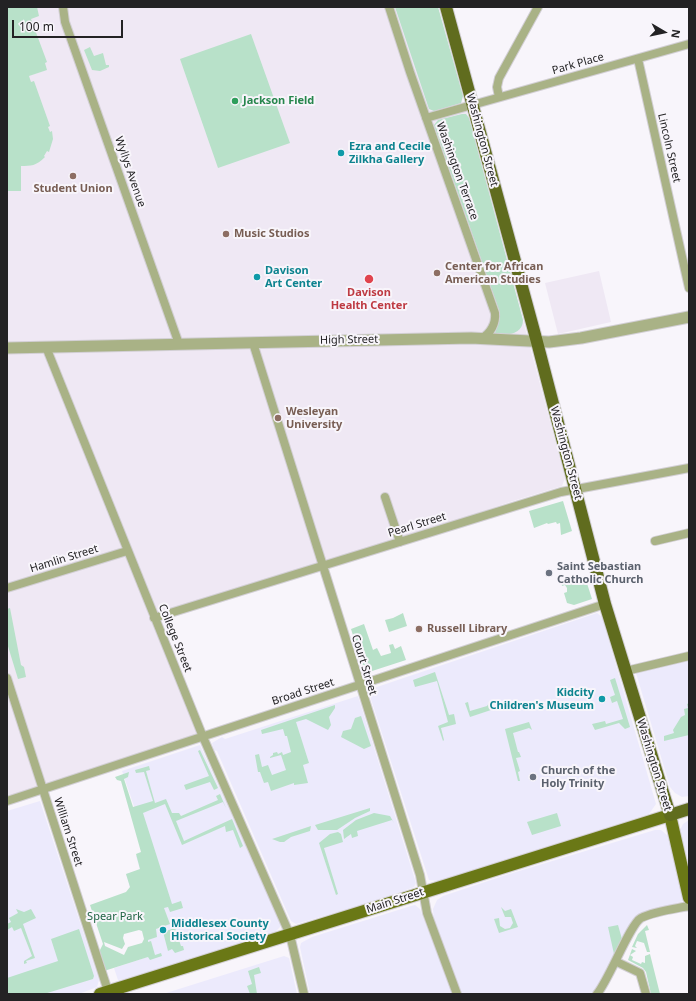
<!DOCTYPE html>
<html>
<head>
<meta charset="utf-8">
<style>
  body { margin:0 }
  #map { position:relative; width:696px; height:1001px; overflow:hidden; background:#f8f5fb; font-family:"Noto Sans",sans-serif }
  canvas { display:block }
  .frame { position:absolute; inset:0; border:8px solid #232224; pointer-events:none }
  .north { position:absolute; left:644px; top:12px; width:40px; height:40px; -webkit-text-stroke:3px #f8f5fb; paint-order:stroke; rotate:99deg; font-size:11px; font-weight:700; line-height:16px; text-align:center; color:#232224 }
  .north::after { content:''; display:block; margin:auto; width:14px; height:18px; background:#232224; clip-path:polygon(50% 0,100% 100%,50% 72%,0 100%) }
  .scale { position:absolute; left:12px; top:20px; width:111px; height:18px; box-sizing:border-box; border:2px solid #232224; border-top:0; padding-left:5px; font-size:12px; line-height:14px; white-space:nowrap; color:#232224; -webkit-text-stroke:3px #f8f5fb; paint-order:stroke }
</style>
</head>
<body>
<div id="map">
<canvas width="696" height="1001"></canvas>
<div class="frame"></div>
<div class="north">N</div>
<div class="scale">100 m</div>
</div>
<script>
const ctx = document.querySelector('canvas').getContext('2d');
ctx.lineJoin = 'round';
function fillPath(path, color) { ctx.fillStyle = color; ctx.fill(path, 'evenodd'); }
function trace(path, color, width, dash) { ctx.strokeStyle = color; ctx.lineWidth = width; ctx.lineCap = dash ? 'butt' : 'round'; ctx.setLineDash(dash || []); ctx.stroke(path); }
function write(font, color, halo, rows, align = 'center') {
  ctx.font = font + ' "Noto Sans",sans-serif'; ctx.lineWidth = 4; ctx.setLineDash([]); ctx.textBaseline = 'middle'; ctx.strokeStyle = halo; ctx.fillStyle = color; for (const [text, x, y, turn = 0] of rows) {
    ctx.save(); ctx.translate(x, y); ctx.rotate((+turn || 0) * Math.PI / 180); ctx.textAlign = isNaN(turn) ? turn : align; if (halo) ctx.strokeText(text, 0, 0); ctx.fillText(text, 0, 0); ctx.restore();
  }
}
fillPath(new Path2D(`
  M 597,613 L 602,617 L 656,804 L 649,814 L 439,881 L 429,880 L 368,690 Z
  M 689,660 L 689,796 L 682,797 L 675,793 L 670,787 L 636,673 Z
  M 358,696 L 416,883 L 414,887 L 376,901 L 296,924 L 291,921 L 217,751 L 214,750 L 212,743 L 222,737 L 225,739 Z
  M 200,745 L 280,921 L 280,927 L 273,934 L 125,979 L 118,980 L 114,968 L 150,956 L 126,874 L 140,870 L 136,856 L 149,850 L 122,771 Z
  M 40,801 L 99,980 L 97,987 L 79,994 L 7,994 L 7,811 Z
  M 689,820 L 689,867 L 680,830 L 683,824 Z
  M 655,830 L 661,830 L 668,836 L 684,901 L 646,912 L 601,984 L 592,994 L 461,994 L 434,922 L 433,909 L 437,900 L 443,896 L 506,875 Z
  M 411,906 L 415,905 L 420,909 L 453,994 L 310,994 L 300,947 L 301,943 L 312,937 Z
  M 284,956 L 289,958 L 297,994 L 163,994 Z`), '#eceafc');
fillPath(new Path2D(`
  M 7,7 L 438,7 L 463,96 L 462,102 L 469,118 L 565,478 L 562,486 L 513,501 L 322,566 L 155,618 L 203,737 L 7,798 Z
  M 599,271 L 611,322 L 558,334 L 545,283 Z`), '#efe8f4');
fillPath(new Path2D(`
  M 7,7 L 37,7 L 39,16 L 31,19 L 47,62 L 45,63 L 47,70 L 29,76 L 31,82 L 34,81 L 50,126 L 48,127 L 50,132 L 52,131 L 53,139 L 49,152 L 47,151 L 44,156 L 45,157 C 36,166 31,166 21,166 L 21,191 L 7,191 Z
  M 395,7 L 438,7 L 463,96 L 461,103 L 434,111 L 429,109 Z
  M 251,34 L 290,143 L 218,168 L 180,59 Z
  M 90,47 L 94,56 L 103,53 L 106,65 L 109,65 L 109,67 L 100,71 L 92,70 L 84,50 Z
  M 462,114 L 466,114 L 469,118 L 523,320 C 523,335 505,336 495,333 L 499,322 L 500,313 L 434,125 L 438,120 Z
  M 563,501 L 572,531 L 561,535 L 560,523 L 557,524 L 556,522 L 548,524 L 547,523 L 534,528 L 529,511 Z
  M 585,577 L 592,599 L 574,605 L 567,603 L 564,593 L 567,592 L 567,588 L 565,585 L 562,586 L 561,582 Z
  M 10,608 L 21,665 L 24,667 L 26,677 L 18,679 L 7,643 L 7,609 Z
  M 403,613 L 407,626 L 389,632 L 385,620 L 393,618 Z
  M 364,624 L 373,650 L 377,648 L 381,656 L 391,653 L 389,645 L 393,644 L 395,649 L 401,646 L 406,660 L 369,672 L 364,670 L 351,629 Z
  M 435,672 L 449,715 L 454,714 L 456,724 L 441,728 L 444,740 L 443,741 L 438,726 L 448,722 L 437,681 L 415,687 L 413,680 Z
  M 615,678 L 630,727 L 625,729 L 619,723 L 595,730 L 592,724 L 605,721 L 606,724 L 623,719 L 617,701 L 612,703 L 610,697 L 615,695 L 610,680 Z
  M 468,702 L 470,711 L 487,706 L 489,703 L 491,710 L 470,717 L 465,703 Z
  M 689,703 L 689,735 L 664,741 L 664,736 L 674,733 L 673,730 L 681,717 L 685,715 L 684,709 L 688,708 L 687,704 Z
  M 335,705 L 335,708 L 329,717 L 331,725 L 328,730 L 306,719 L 296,722 L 309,763 L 303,765 L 308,783 L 294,785 L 294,783 L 271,791 L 268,782 L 264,783 L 260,772 L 258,772 L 255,755 L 259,754 L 262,767 L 268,765 L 272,775 L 286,770 L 281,755 L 270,758 L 270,757 L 273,755 L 273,753 L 277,752 L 278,754 L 282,752 L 283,755 L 291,752 L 287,736 L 285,736 L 283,729 L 262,734 L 261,730 Z
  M 361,716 L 371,746 L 364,749 L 341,737 L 343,731 L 351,729 L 355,718 Z
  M 529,722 L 532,730 L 529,728 L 513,733 L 518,752 L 519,752 L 521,757 L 516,758 L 520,771 L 518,772 L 520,781 L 518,781 L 505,729 Z
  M 200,750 L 218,788 L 214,790 L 210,782 L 186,790 L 184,785 L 209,776 L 198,751 Z
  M 149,766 L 150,770 L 146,771 L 155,803 L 166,799 L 172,813 L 179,813 L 181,816 L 218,800 L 216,796 L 220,794 L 226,808 L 223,802 L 176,821 L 184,841 L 232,819 L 243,846 L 240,848 L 233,830 L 226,832 L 225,826 L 182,845 L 165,804 L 143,813 L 172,904 L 181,901 L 183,908 L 170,912 L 168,907 L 164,908 L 170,924 L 156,929 L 157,937 L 148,940 L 148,942 L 151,941 L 155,955 L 161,953 L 162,956 L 150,960 L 148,957 L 104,971 L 99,952 L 103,944 L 90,905 L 126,892 L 130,887 L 126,874 L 140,869 L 136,854 L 141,852 L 121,781 L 117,780 L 115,777 L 129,772 L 128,777 L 124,779 L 133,807 L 153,801 L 144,772 L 136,773 L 135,770 ZM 139,930 L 142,931 L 144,939 L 142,943 L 128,947 L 124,955 L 105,946 L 104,942 L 122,949 L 125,944 L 123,938 L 124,934 Z
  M 370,808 L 370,811 L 355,818 L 337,830 L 318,830 L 315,825 Z
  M 374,813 L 390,816 L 394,823 L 392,820 L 357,831 L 358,836 L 352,838 L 351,834 L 344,839 L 343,830 L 356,820 Z
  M 557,813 L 561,826 L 532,835 L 527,822 Z
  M 311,826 L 310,831 L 291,837 L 284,842 L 280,842 L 272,839 Z
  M 338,832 L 341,834 L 343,842 L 324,848 L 338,894 L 336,895 L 319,843 L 330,834 Z
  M 501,907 L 505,911 L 511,909 L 518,927 L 499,933 L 494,919 L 499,918 L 500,926 L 505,929 L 510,928 L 513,923 L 511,917 L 505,917 Z
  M 16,909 L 24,912 L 31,909 L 36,918 L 23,924 L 35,958 L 26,961 L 27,963 L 24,964 L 24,961 L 32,956 L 21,928 L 14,931 L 12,927 L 7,930 L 7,924 L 11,922 L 9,918 L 18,913 Z
  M 618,925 L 622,939 L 615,954 L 614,954 L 608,927 Z
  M 647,925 L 649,930 L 645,931 L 650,952 L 647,952 L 644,943 L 637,941 L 635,946 L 637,948 L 632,947 L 638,934 Z
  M 175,928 L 181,946 L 183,946 L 184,950 L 175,953 L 172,949 L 168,951 L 163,932 Z
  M 79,929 L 94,976 L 93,979 L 44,994 L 7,994 L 7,978 L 58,961 L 51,939 Z
  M 632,949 L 636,951 L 630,955 L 633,957 L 632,960 L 641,964 L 642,962 L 645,963 L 645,956 L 650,954 L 660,994 L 651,994 L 646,972 L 643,968 L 628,960 Z
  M 259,967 L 261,973 L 254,975 L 257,994 L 250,994 L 247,986 L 252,984 L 248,971 Z`), '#b8e1c9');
const minor = new Path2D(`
  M 63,7 L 65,22 L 179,344
  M 389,7 L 410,72 L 495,313 C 496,323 491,333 482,338
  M 638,59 L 689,288
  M 499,97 L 497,87 L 499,78 L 538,7
  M 426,118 L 689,44
  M 253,343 L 420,875 L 427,913 L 457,994
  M 46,347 L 203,737 L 290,935 L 304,994
  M 385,497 L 400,542
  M 655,541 L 689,533
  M 7,588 L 127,551
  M 154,618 L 561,492 L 689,468
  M 626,671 L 689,656
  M 7,678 L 109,994
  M 7,801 L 605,604
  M 617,962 L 640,973 L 646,994
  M 597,994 C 610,978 630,924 641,918 C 655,911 674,909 689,906`);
const tertiary = new Path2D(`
  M 7,348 L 471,338 L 549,342 L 581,338 L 689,317`);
const primary = new Path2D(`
  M 100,994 L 670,815 L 689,898`);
const trunk = new Path2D(`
  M 446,7 L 537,342 L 605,604 L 670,815 L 689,809`);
trace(minor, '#d2cfd4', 10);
trace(tertiary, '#d2cfd4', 13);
trace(primary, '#d2cfd4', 14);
trace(trunk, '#d2cfd4', 14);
trace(minor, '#a9b286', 8);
trace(tertiary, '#a9b286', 11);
trace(primary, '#6a7816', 12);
trace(trunk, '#606c1e', 12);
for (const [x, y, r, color] of [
  [235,101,4,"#2e9e5b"],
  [341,153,4,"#0f9aa8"],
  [73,176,4,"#8d6e63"],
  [226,234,4,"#8d6e63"],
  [437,273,4,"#8d6e63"],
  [257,277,4,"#0f9aa8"],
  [369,279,5,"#e0444e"],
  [278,418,4,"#8d6e63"],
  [549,573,4,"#6b7280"],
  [419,629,4,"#8d6e63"],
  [602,699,4,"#0f9aa8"],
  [533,777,4,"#6b7280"],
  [163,930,4,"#0f9aa8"]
]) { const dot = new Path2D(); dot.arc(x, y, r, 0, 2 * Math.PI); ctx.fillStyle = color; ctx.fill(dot); trace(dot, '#f8f5fb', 1.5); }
write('11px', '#232224', '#f8f5fb', [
  ["Park Place",578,64,-16],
  ["Washington Street",482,140,75],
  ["Lincoln Street",669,148,77],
  ["Washington Terrace",457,171,70],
  ["Wyllys Avenue",130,172,71],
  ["High Street",349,340,-1],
  ["Washington Street",566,453,75],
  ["Pearl Street",417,525,-17],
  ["Hamlin Street",64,559,-17],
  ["College Street",175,638,68],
  ["Court Street",364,665,73],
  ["Broad Street",303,692,-18],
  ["Washington Street",654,765,73],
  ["William Street",68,832,72],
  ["Main Street",395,901,-18]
]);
write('bold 11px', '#27864d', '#f8f5fb', [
  ["Jackson Field",243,101]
], 'left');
write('bold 11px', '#0d838f', '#f8f5fb', [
  ["Ezra and Cecile",349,147],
  ["Zilkha Gallery",349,160],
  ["Davison",265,271],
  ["Art Center",265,284],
  ["Kidcity",594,693,"right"],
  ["Children's Museum",594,706,"right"],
  ["Middlesex County",171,924],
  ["Historical Society",171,937]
], 'left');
write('bold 11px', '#785e54', '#f8f5fb', [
  ["Student Union",73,189,"center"],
  ["Music Studios",234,234],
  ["Center for African",445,267],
  ["American Studies",445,280],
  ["Wesleyan",286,412],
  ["University",286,425],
  ["Russell Library",427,629]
], 'left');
write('bold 11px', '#be3a42', '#f8f5fb', [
  ["Davison",369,293],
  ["Health Center",369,306]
]);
write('bold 11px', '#5b616d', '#f8f5fb', [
  ["Saint Sebastian",557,567],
  ["Catholic Church",557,580],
  ["Church of the",541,771],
  ["Holy Trinity",541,784]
], 'left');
write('11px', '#1e6342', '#f8f5fb', [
  ["Spear Park",115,917]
]);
</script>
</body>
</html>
